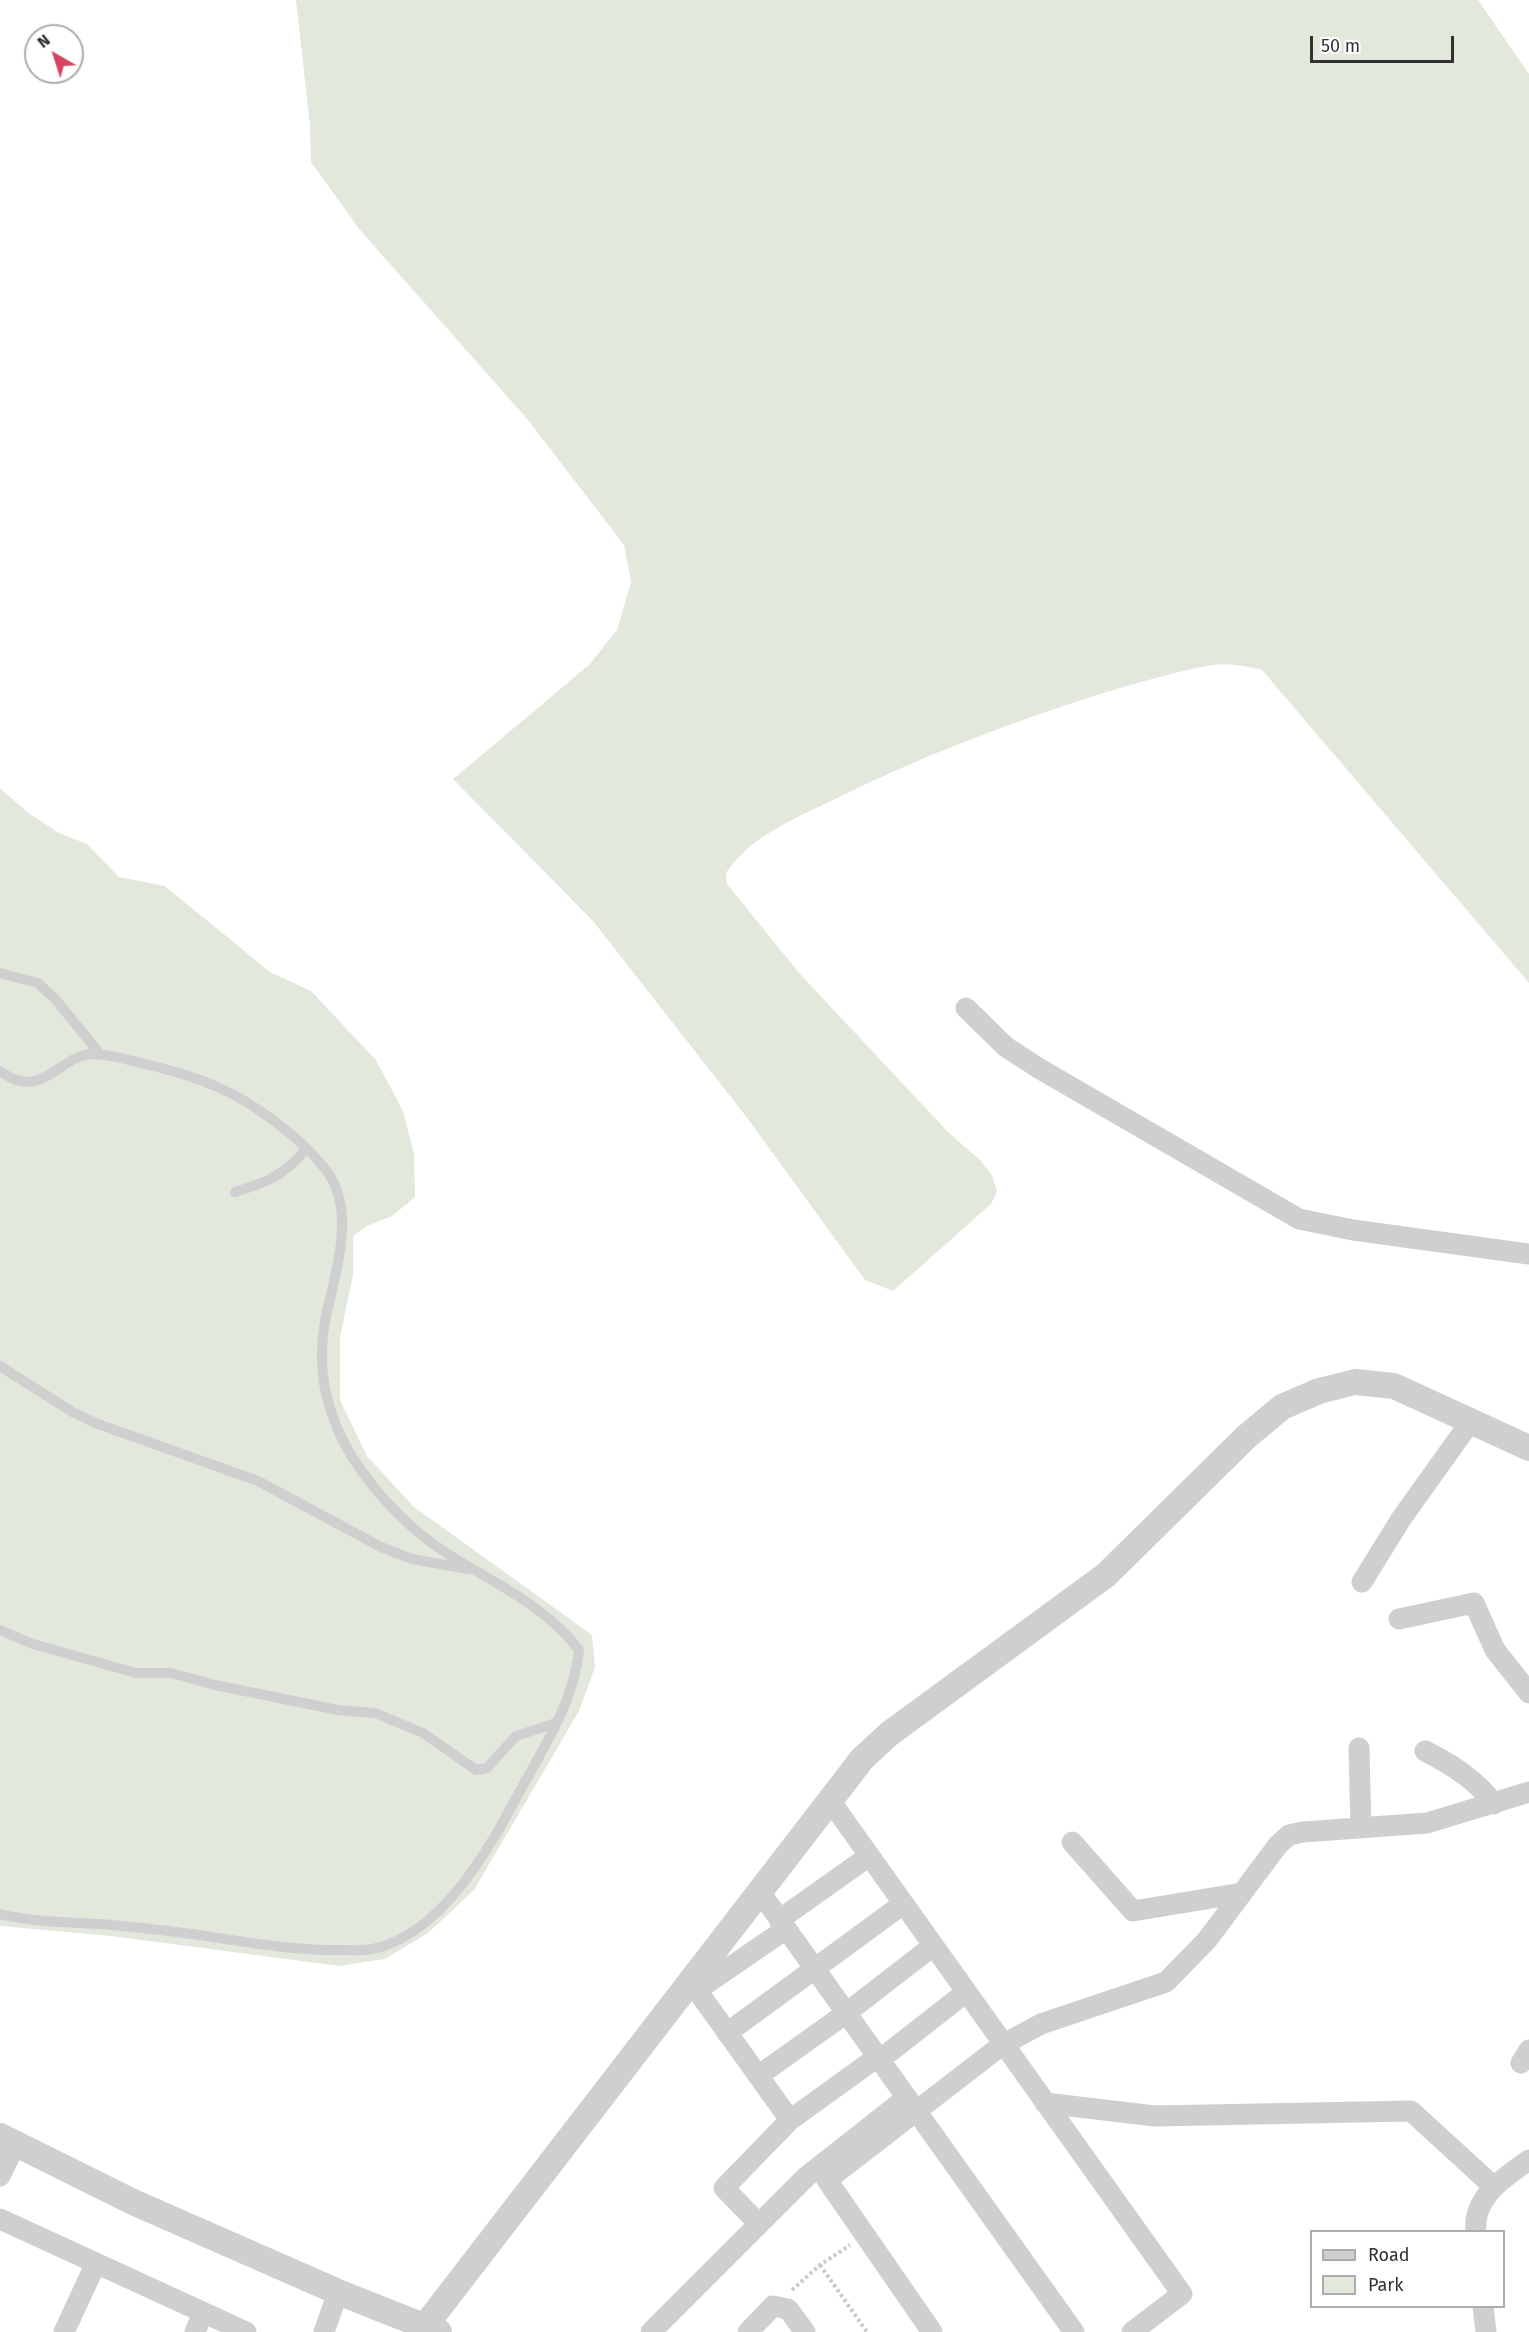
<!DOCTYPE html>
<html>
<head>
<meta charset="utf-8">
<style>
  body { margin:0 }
  #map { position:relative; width:1529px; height:2332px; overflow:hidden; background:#fff; font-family:"Fira Sans",sans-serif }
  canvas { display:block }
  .legend { position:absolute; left:1310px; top:2230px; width:195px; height:78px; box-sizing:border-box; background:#fff; border:2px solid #adadad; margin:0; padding:8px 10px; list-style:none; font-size:18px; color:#323232 }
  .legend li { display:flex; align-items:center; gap:12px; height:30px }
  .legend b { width:30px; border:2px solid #adadad }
  .north { position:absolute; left:24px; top:24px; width:60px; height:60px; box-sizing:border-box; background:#fff; border:2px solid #adadad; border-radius:50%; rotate:321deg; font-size:16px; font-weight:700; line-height:24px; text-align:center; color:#323232 }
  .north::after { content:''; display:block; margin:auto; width:21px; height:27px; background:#d84563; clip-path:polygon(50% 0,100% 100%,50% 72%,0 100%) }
  .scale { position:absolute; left:1310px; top:36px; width:144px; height:27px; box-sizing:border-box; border:3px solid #323232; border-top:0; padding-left:8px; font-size:18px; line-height:21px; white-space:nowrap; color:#323232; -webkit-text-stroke:4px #fff; paint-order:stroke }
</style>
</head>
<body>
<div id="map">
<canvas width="1529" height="2332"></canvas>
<ul class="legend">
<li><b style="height:8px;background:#cfcfcf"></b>Road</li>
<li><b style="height:16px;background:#e3e8dc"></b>Park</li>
</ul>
<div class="north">N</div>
<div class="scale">50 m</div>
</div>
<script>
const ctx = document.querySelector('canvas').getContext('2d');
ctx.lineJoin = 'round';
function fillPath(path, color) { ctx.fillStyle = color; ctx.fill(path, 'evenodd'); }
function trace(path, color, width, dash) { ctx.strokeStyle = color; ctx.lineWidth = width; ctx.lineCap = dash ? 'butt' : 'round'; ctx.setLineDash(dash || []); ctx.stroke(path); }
fillPath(new Path2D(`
  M 296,0 L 1478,0 L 1529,74 L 1529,983 L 1262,670 C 1245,666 1230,663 1213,665 C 1173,672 1133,684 1094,696 C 1006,724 920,757 837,798 C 797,818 751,835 726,873 L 727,884 L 800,974 L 948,1132 L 980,1160 L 992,1175 L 997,1192 L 991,1204 L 893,1291 L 865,1280 L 748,1119 L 593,921 L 453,779 L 589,665 L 617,630 L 631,582 L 624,545 L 528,420 L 360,230 L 311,162 L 310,125 Z
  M 0,788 L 27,812 L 59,833 L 87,844 L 119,877 L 165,886 L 270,972 L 311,991 L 376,1060 L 403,1111 L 414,1154 L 415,1197 L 392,1216 L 367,1226 L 353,1236 L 353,1275 L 340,1337 L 340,1400 L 367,1456 L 414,1507 L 592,1635 L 595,1667 L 579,1711 L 474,1890 L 428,1933 L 385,1959 L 339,1966 L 111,1936 L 0,1926 Z`), '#e3e8dc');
trace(new Path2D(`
  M 820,2265 L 867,2332
  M 792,2290 L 820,2265 L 850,2245`), '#c9c9c9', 4, [3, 3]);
trace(new Path2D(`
  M 0,973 L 38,983 L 56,1000 L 100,1054
  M 0,1071 C 43,1103 59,1054 93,1054 C 109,1054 125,1059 141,1063 C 183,1073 221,1084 257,1109 C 281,1125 308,1147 326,1170 C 358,1212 334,1276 325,1321 C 320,1350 321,1380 330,1408 C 347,1466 400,1524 451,1556 C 495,1583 548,1608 579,1650 C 574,1702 544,1746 520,1791 C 490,1848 442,1934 373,1949 C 364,1951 352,1950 342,1950 C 289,1951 237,1940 184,1933 C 161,1930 136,1927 112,1925 C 74,1922 38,1923 0,1914
  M 235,1192 C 267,1182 284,1176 306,1149
  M 0,1366 L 74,1413 L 98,1424 L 258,1481 L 381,1547 L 412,1559 L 468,1569
  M 0,1630 L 33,1644 L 136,1673 L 171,1673 L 215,1685 L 338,1710 L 375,1713 L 423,1733 L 476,1770 L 487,1768 L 516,1736 L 556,1723`), '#cfcfcf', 10);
trace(new Path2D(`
  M 966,1008 L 1006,1047 L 1040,1069 L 1299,1219 L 1353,1230 L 1529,1254
  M 1362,1582 L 1401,1519 L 1471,1421
  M 1399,1619 L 1474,1603 L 1495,1650 L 1529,1693
  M 1359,1748 L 1361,1828
  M 1425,1751 C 1451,1764 1477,1780 1494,1804
  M 829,1799 L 1182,2294 L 1132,2332
  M 1072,1842 L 1133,1911 L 1242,1893
  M 760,1892 L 1074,2332
  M 779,1920 L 869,1856
  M 691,1982 L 790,2120 L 724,2188 L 759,2224
  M 697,1990 L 786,1929
  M 727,2033 L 903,1904
  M 1521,2063 L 1529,2050
  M 758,2076 L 845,2014 L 933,1946
  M 1045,2103 L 1155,2116 L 1411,2111 L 1493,2186
  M 790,2120 L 876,2058 L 887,2054 L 965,1993
  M 0,2176 L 16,2143
  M 0,2219 L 246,2332
  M 1476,2232 C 1472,2197 1505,2177 1529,2160
  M 1483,2306 L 1486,2332
  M 64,2332 L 96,2263
  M 195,2332 L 203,2313
  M 324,2332 L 338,2292
  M 651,2332 L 806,2177 L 905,2099
  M 748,2332 L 773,2306 L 788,2309 L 805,2332
  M 932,2332 L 827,2180 L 1002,2045 L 1041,2024 L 1166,1982 L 1207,1940 L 1278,1845 L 1289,1835 L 1303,1832 L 1427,1823 L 1529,1792`), '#cfcfcf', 21);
trace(new Path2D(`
  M 0,2136 L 133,2202 L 338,2292 L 439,2332
  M 425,2326 L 862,1759 L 889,1734 L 1106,1575 L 1246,1437 L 1282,1407 L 1319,1391 L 1355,1382 L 1394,1386 L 1529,1448`), '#cfcfcf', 26);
</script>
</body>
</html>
